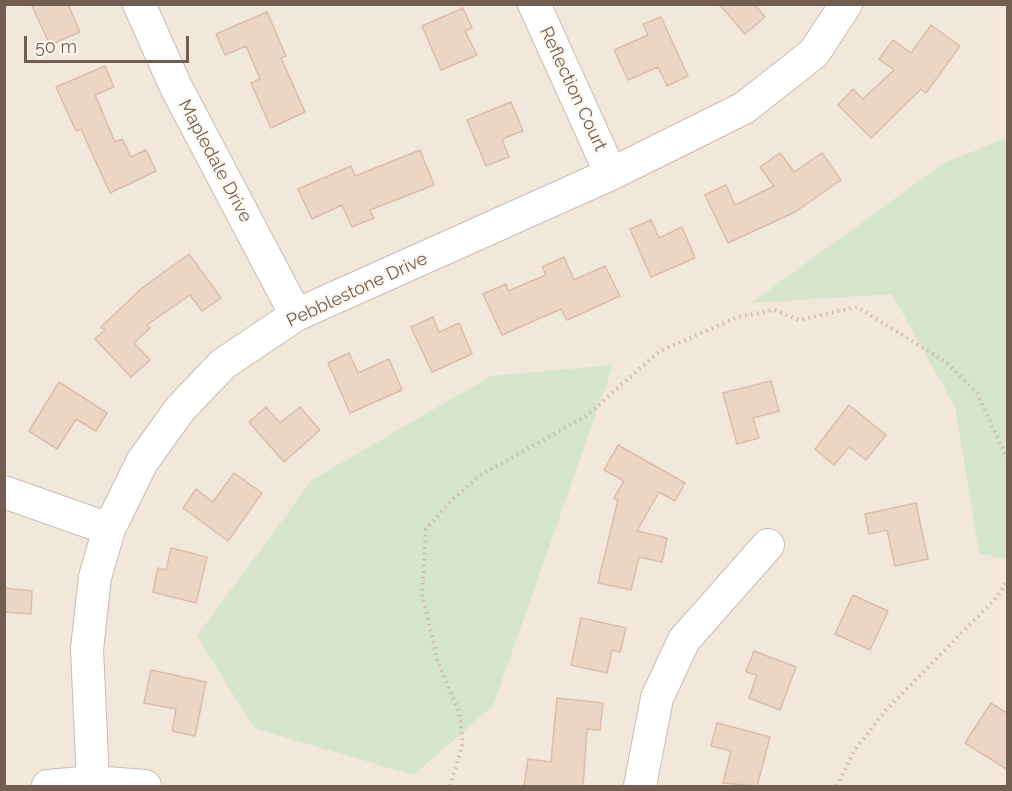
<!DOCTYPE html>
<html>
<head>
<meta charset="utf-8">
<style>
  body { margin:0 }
  #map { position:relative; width:1012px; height:791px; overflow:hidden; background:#faf4eb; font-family:Raleway,sans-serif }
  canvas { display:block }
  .frame { position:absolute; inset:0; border:6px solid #725d51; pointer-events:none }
  .scale { position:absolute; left:24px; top:36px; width:165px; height:27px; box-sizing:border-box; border:3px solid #725d51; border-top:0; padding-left:8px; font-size:18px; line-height:21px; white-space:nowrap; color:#725d51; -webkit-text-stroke:4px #fdf8f1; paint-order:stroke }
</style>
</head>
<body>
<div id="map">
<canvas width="1012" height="791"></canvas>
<div class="frame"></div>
<div class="scale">50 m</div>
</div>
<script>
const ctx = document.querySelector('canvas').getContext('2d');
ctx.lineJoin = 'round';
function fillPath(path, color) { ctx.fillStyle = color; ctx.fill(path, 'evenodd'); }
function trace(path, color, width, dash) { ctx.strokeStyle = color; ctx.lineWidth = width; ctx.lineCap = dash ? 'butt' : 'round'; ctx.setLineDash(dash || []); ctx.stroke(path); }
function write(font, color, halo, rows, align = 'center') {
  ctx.font = font + ' Raleway,sans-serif'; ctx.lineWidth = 5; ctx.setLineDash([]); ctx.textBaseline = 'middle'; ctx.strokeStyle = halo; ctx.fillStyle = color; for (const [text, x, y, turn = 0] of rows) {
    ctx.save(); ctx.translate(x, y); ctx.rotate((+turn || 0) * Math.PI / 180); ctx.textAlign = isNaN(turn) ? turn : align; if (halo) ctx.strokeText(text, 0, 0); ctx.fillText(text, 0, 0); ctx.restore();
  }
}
fillPath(new Path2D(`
  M 5,5 L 1007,5 L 1007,786 L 5,786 Z`), '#f1e7da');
fillPath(new Path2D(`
  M 1007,138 L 1007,559 L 979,553 L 955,407 L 892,294 L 751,303 L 944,163 Z
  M 613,365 L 493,706 L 413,775 L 254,728 L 197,636 L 312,480 L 491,376 Z`), '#d5e6ca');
const building = new Path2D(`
  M 31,4 L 68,4 L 80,32 L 50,45 Z
  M 719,4 L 754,4 L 765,17 L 745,34 Z
  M 463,8 L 472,28 L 465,31 L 477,55 L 441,70 L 422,26 Z
  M 267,12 L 286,56 L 281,58 L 305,112 L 271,128 L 251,83 L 260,79 L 246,46 L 225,55 L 216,34 Z
  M 661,17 L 688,76 L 667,86 L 658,67 L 628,80 L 614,50 L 648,35 L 643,24 Z
  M 931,25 L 960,46 L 926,93 L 921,89 L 871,138 L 838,105 L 853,89 L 863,99 L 894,70 L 879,59 L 893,40 L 911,53 Z
  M 105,66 L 114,87 L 95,95 L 115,142 L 122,139 L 131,157 L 146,150 L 156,171 L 110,193 L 81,129 L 76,131 L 56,87 Z
  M 511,102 L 523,131 L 502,139 L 509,157 L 486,166 L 467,120 Z
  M 420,150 L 434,185 L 370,210 L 374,218 L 352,227 L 342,205 L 312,219 L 298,189 L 351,166 L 355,176 Z
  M 780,153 L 794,172 L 822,153 L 841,180 L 795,212 L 728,243 L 705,195 L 726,185 L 735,205 L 774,186 L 760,167 Z
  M 651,220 L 659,238 L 682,227 L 695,258 L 651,277 L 630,229 Z
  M 189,254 L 221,298 L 202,311 L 190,295 L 147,325 L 150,328 L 134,343 L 150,360 L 131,377 L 95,339 L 105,330 L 101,327 L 142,288 Z
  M 564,257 L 574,280 L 605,266 L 620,296 L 567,320 L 561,309 L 502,335 L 483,294 L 506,284 L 508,291 L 546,275 L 542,267 Z
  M 433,317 L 439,332 L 459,323 L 472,354 L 432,372 L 411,327 Z
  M 349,353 L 358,373 L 389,359 L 402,390 L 350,413 L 328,363 Z
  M 771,381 L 779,411 L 753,418 L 759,438 L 737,444 L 723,393 Z
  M 59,382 L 107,413 L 96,431 L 76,419 L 57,449 L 29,431 Z
  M 849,405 L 886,435 L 866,460 L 849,447 L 834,465 L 815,449 Z
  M 266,407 L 280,423 L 300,407 L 320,430 L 284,462 L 249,422 Z
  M 618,445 L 685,483 L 675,501 L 659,492 L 637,531 L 667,538 L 662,562 L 639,557 L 631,590 L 598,583 L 618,500 L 614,498 L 624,481 L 604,470 Z
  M 234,473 L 262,493 L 228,541 L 183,508 L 196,489 L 213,502 Z
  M 916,503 L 928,559 L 895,566 L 887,530 L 869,534 L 865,514 Z
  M 171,548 L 207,557 L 196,603 L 153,592 L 158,568 L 166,570 Z
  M 4,588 L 32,591 L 31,614 L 4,612 Z
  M 853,595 L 888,611 L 870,650 L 835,634 Z
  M 581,618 L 626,628 L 620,652 L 612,650 L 607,673 L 571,665 Z
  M 754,651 L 796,667 L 780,710 L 749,698 L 757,675 L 746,672 Z
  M 151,670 L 206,682 L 195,736 L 172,731 L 176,709 L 144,703 Z
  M 557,698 L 603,703 L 600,730 L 587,729 L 583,786 L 524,786 L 528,759 L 551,762 Z
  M 991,703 L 1008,714 L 1008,770 L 965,743 Z
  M 717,723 L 770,737 L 757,786 L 723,783 L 731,751 L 711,746 Z`);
fillPath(building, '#ecd6c6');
trace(building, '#ddbda8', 1.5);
const minor = new Path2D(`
  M 139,4 L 176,87 L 296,315
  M 534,4 L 611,174
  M 4,492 L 109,529
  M 93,782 L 87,649 L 95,577 L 109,529 L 142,462 L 180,409 L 223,364 L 296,315 L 611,174 L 744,108 L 814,53 L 846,4
  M 48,786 L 93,782 L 145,786
  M 640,786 L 657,698 L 684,640 L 768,545`);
trace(minor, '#cbbdb2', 34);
trace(new Path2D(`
  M 450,786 L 463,743 L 459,712 L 438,662 L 422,594 L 426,529 L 452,500 L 479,476 L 586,416 L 660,351 L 738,317 L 774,310 L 799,320 L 857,307 L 946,362 L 977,393 L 1008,460
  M 837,786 L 854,751 L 885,711 L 998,596 L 1008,580`), '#d1b9a9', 4, [1.5, 4.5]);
trace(minor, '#fff', 32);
write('18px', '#725d51', '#fdf8f1', [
  ["Reflection Court",573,89,65],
  ["Mapledale Drive",215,161,62],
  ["Pebblestone Drive",357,290,-25]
]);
</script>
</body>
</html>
